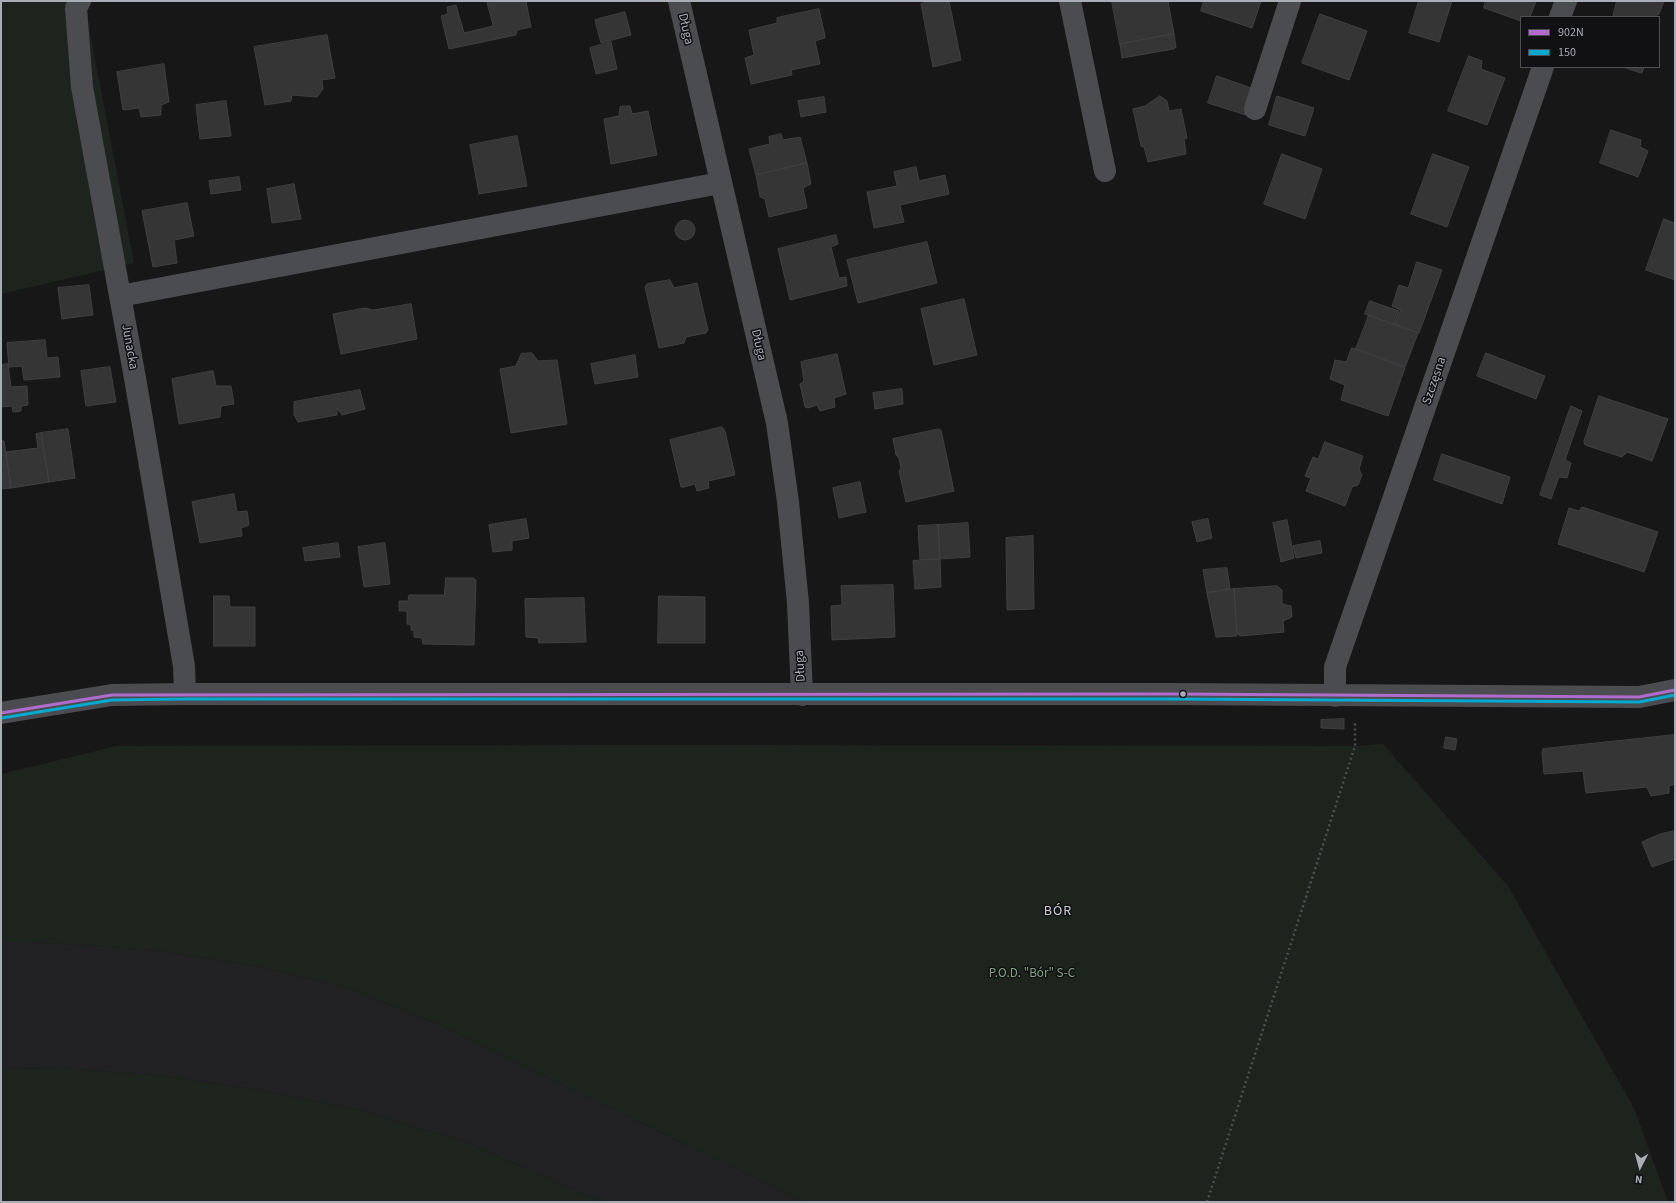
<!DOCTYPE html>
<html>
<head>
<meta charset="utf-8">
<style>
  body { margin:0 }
  #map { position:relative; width:1676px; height:1203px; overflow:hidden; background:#171717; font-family:"Source Sans 3",sans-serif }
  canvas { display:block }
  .frame { position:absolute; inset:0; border:2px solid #a8adb8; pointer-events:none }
  .legend { position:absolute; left:1520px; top:16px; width:140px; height:52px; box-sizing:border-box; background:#111113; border:1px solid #4d4f55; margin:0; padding:5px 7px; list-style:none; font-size:12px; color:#a8adb8 }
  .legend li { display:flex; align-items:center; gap:8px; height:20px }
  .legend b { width:20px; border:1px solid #4d4f55 }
  .north { position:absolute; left:1620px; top:1147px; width:40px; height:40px; -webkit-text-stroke:3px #111113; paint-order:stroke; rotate:186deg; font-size:11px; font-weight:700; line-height:16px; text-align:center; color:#a8adb8 }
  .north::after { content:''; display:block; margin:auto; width:14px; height:18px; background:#a8adb8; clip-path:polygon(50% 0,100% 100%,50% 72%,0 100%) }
</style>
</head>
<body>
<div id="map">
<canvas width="1676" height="1203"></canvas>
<div class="frame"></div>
<ul class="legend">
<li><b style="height:5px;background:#b06ccc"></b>902N</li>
<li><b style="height:5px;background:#00a9ce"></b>150</li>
</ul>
<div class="north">N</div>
</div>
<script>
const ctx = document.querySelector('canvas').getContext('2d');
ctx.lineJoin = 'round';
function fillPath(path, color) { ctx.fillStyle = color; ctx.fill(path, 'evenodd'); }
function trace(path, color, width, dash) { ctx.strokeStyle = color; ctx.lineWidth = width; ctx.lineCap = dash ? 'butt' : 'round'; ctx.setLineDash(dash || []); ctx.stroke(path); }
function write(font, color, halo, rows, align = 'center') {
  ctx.font = font + ' "Source Sans 3",sans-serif'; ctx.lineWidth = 3; ctx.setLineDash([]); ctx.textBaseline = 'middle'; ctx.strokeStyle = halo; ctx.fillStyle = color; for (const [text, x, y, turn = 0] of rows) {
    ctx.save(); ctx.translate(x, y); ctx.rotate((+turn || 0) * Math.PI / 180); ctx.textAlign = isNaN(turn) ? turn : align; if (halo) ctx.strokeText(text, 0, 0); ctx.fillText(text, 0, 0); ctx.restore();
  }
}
fillPath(new Path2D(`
  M 1,942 L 33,942 L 154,950 L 257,966 L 345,987 L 434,1022 L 804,1202 L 603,1202 L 465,1142 L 356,1109 L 259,1090 L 164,1076 L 63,1068 L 1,1069 Z`), '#212123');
fillPath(new Path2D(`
  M 1,1 L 84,1 L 134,263 L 1,294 Z
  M 1383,744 L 1508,886 L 1634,1108 L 1668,1202 L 804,1202 L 434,1022 L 345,987 L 257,966 L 154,950 L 33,942 L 1,942 L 1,774 L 117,746 L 666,745 L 1355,746 Z
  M 63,1068 L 164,1076 L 259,1090 L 356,1109 L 465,1142 L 603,1202 L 1,1202 L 1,1069 Z`), '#1d241e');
const building = new Path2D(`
  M 487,1 L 526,1 L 531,27 L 517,30 L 516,35 L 449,49 L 441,16 L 448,14 L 447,7 L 456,5 L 464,33 L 493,26 Z
  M 933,1 L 949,1 L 961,60 L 933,67 L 921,4 Z
  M 1112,1 L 1168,1 L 1174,34 L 1120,44 Z
  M 1204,1 L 1261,1 L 1252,28 L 1201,11 Z
  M 1419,1 L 1452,1 L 1439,42 L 1409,33 Z
  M 1486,1 L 1536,1 L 1530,17 L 1521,17 L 1521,21 L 1484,8 Z
  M 1617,1 L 1664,1 L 1659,14 L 1653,17 L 1613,17 Z
  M 819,9 L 825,36 L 825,38 L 815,41 L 820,64 L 791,70 L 792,75 L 751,84 L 745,58 L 754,55 L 749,30 L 777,23 L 777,18 Z
  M 625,12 L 631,35 L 601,43 L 595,20 Z
  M 1320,14 L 1367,31 L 1349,80 L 1302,63 Z
  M 1174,34 L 1176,47 L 1174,49 L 1122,58 L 1120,44 Z
  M 327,35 L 335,78 L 322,80 L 323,89 L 317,97 L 292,95 L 291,101 L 265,105 L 254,47 Z
  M 611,42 L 617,69 L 596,74 L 590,48 Z
  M 1469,56 L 1482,61 L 1481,69 L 1505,78 L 1487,125 L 1448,111 Z
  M 164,64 L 169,102 L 161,105 L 161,115 L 141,117 L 139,108 L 123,110 L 117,72 Z
  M 1623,67 L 1644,67 L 1642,73 Z
  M 1217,76 L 1254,89 L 1246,115 L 1208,103 Z
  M 1160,96 L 1167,101 L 1169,111 L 1181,109 L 1187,138 L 1184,139 L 1186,154 L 1148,162 L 1144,147 L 1141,146 L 1133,109 L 1145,106 Z
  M 1277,96 L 1314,108 L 1305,136 L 1269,125 Z
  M 824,97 L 826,112 L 801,117 L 798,101 Z
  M 226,101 L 231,136 L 200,139 L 196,105 Z
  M 630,106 L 632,114 L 648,111 L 657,155 L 611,164 L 604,119 L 619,116 L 620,107 Z
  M 1611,130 L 1641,140 L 1640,147 L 1648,151 L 1638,177 L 1600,163 Z
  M 781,134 L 783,140 L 800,137 L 807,163 L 756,175 L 749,149 L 770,144 L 769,137 Z
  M 517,136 L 527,186 L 479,194 L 470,145 Z
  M 1282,154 L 1322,169 L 1305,219 L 1264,204 Z
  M 1433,154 L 1469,167 L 1447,227 L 1411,214 Z
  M 807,163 L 811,184 L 803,188 L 807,208 L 769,217 L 765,199 L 760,197 L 756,175 Z
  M 916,167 L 919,181 L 945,175 L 949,194 L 900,205 L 904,222 L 874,228 L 867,192 L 897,186 L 894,172 Z
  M 239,177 L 241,190 L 211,194 L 209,181 Z
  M 294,184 L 301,219 L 272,223 L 267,189 Z
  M 187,203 L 194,236 L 174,240 L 177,263 L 153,267 L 142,211 Z
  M 1664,219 L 1675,223 L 1675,280 L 1646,270 Z
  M675 230a10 10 0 1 1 20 0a10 10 0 1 1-20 0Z
  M 836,235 L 838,244 L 831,247 L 839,278 L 846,277 L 847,286 L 790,300 L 778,249 Z
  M 927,242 L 937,283 L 858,303 L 847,260 Z
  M 1417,262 L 1442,270 L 1419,333 L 1395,325 L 1401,310 L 1392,306 L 1399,285 L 1408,288 Z
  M 670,280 L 674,288 L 697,283 L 708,330 L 706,333 L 686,337 L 684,343 L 659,348 L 645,287 L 647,284 Z
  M 89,285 L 93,315 L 62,319 L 58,288 Z
  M 964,299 L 977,355 L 934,365 L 921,309 Z
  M 1370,301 L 1399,311 L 1394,325 L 1365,314 Z
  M 411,304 L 417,339 L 341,354 L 333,314 L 365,308 L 373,310 Z
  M 1369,315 L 1418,333 L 1405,367 L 1356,349 Z
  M 45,340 L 47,358 L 58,357 L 60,377 L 24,380 L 22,366 L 9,367 L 7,343 Z
  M 1352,348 L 1405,368 L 1388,416 L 1341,400 L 1345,385 L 1330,379 L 1335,360 L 1346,362 Z
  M 532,353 L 538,361 L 557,360 L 567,424 L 511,433 L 500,369 L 516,366 L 521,354 Z
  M 1486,353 L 1545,376 L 1536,399 L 1477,376 Z
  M 837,354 L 846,394 L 834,398 L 835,407 L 820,411 L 817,405 L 808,408 L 805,407 L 800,384 L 804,381 L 801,362 Z
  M 635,355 L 638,377 L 595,384 L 591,364 Z
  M 8,364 L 11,387 L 27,386 L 28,405 L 21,406 L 21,411 L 13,412 L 12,406 L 1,407 L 1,365 Z
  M 110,367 L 116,402 L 86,406 L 81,371 Z
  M 213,371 L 216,386 L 231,386 L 234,404 L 221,406 L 220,417 L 179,424 L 172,379 Z
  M 902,389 L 903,404 L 875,409 L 873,393 Z
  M 360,390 L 365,409 L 342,415 L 337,408 L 337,415 L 298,422 L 294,415 L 294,402 Z
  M 1599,396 L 1668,419 L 1652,461 L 1627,452 L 1622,457 L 1585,445 L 1584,442 Z
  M 1571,406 L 1582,411 L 1565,460 L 1571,463 L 1567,478 L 1559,477 L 1551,499 L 1540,495 Z
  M 722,427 L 725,431 L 735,475 L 708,481 L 709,488 L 697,491 L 695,484 L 684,487 L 681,487 L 670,440 Z
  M 68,429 L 75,478 L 49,482 L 41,433 Z
  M 939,429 L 941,430 L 954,491 L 906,502 L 899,471 L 901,468 L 899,458 L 896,455 L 893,439 Z
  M 41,433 L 49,482 L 11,488 L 6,452 L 38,448 L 36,434 Z
  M 1,441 L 4,441 L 11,488 L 1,489 Z
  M 1325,442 L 1363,456 L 1359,469 L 1362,475 L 1358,485 L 1352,487 L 1345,506 L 1306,491 L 1311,478 L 1305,476 L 1313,457 L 1318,459 Z
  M 1442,454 L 1510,477 L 1502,504 L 1434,480 Z
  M 860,482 L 866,512 L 839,518 L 833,488 Z
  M 234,494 L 237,512 L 247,511 L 249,525 L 241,528 L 242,536 L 200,543 L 192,502 Z
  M 1582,507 L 1658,532 L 1644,572 L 1558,544 L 1569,508 L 1579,511 Z
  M 526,519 L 529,538 L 512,541 L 512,550 L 493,552 L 489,525 Z
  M 1208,519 L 1212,538 L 1197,542 L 1192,522 Z
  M 1287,520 L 1294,558 L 1281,562 L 1273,523 Z
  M 968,523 L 970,557 L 940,559 L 938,525 Z
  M 938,525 L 940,559 L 920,560 L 918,526 Z
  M 1033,536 L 1034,609 L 1007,610 L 1006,538 Z
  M 1320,541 L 1322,553 L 1296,558 L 1293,546 Z
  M 338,543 L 340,557 L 305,561 L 303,548 Z
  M 385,543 L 390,584 L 364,587 L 358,547 Z
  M 940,559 L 941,587 L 915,589 L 913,561 Z
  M 1227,568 L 1230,589 L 1207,593 L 1203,570 Z
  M 446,578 L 473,578 L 476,580 L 474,645 L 423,644 L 422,638 L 414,637 L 414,631 L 411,630 L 411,625 L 407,624 L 407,611 L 399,611 L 399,601 L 408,601 L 409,595 L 444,595 Z
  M 893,585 L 895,637 L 832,640 L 831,606 L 842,605 L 841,586 Z
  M 1277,586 L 1282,590 L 1282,604 L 1291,606 L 1292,617 L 1283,621 L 1284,632 L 1240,636 L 1237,633 L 1234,589 Z
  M 1234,589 L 1237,636 L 1216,637 L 1207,593 Z
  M 214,596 L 229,596 L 230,607 L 255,607 L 255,646 L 214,646 Z
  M 659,596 L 705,597 L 705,643 L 658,643 Z
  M 584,598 L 586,642 L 539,643 L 538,638 L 526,637 L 525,599 Z
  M 1344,719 L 1344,729 L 1321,728 L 1321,720 Z
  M 1675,735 L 1675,784 L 1669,786 L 1669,793 L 1651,796 L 1647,787 L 1586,793 L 1583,771 L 1544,774 L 1542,753 L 1543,749 Z
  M 1446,737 L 1457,739 L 1455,750 L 1444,748 Z
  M 1675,831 L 1675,859 L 1652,867 L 1642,842 L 1660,834 Z`);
fillPath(building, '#353536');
trace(building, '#3f4043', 1);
trace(new Path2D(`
  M 1207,1202 L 1355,746 L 1355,722`), '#4d4e52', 2.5, [2, 3]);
trace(new Path2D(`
  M 80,1 L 76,8 L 82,87 L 135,378 L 184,666 L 185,694
  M 679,1 L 777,423 L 788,502 L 798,603 L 802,695
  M 1070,1 L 1105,171
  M 1560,17 L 1566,1
  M 1255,109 L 1290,1
  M 120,296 L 720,183
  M 1335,696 L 1335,667 L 1543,67
  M 1,713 L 112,695 L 185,694 L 1174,694 L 1639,697 L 1675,690`), '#4b4c50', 22);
trace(new Path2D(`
  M 1,713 L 112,695 L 1174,694 L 1639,697 L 1675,690`), '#b06ccc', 3);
trace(new Path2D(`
  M 2,718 L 112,700 L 185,699 L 1174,699 L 1639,702 L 1675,695`), '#00a9ce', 3);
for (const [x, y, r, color] of [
  [1183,694,3.5,"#a8adb8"]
]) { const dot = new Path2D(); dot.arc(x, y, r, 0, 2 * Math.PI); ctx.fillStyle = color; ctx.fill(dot); trace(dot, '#111113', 1.5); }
write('13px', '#a8adb8', '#111113', [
  ["Długa",685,29,77],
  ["Długa",758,345,77],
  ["Junacka",129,347,80],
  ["Szczęsna",1435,381,-71],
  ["Długa",801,666,-93]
]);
write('13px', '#7fa381', '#111113', [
  ["P.O.D. \"Bór\" S-C",1032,974]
]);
ctx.letterSpacing = '1px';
write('14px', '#c9ccd4', '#111113', [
  ["BÓR",1058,912]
]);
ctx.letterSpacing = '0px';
</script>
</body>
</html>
